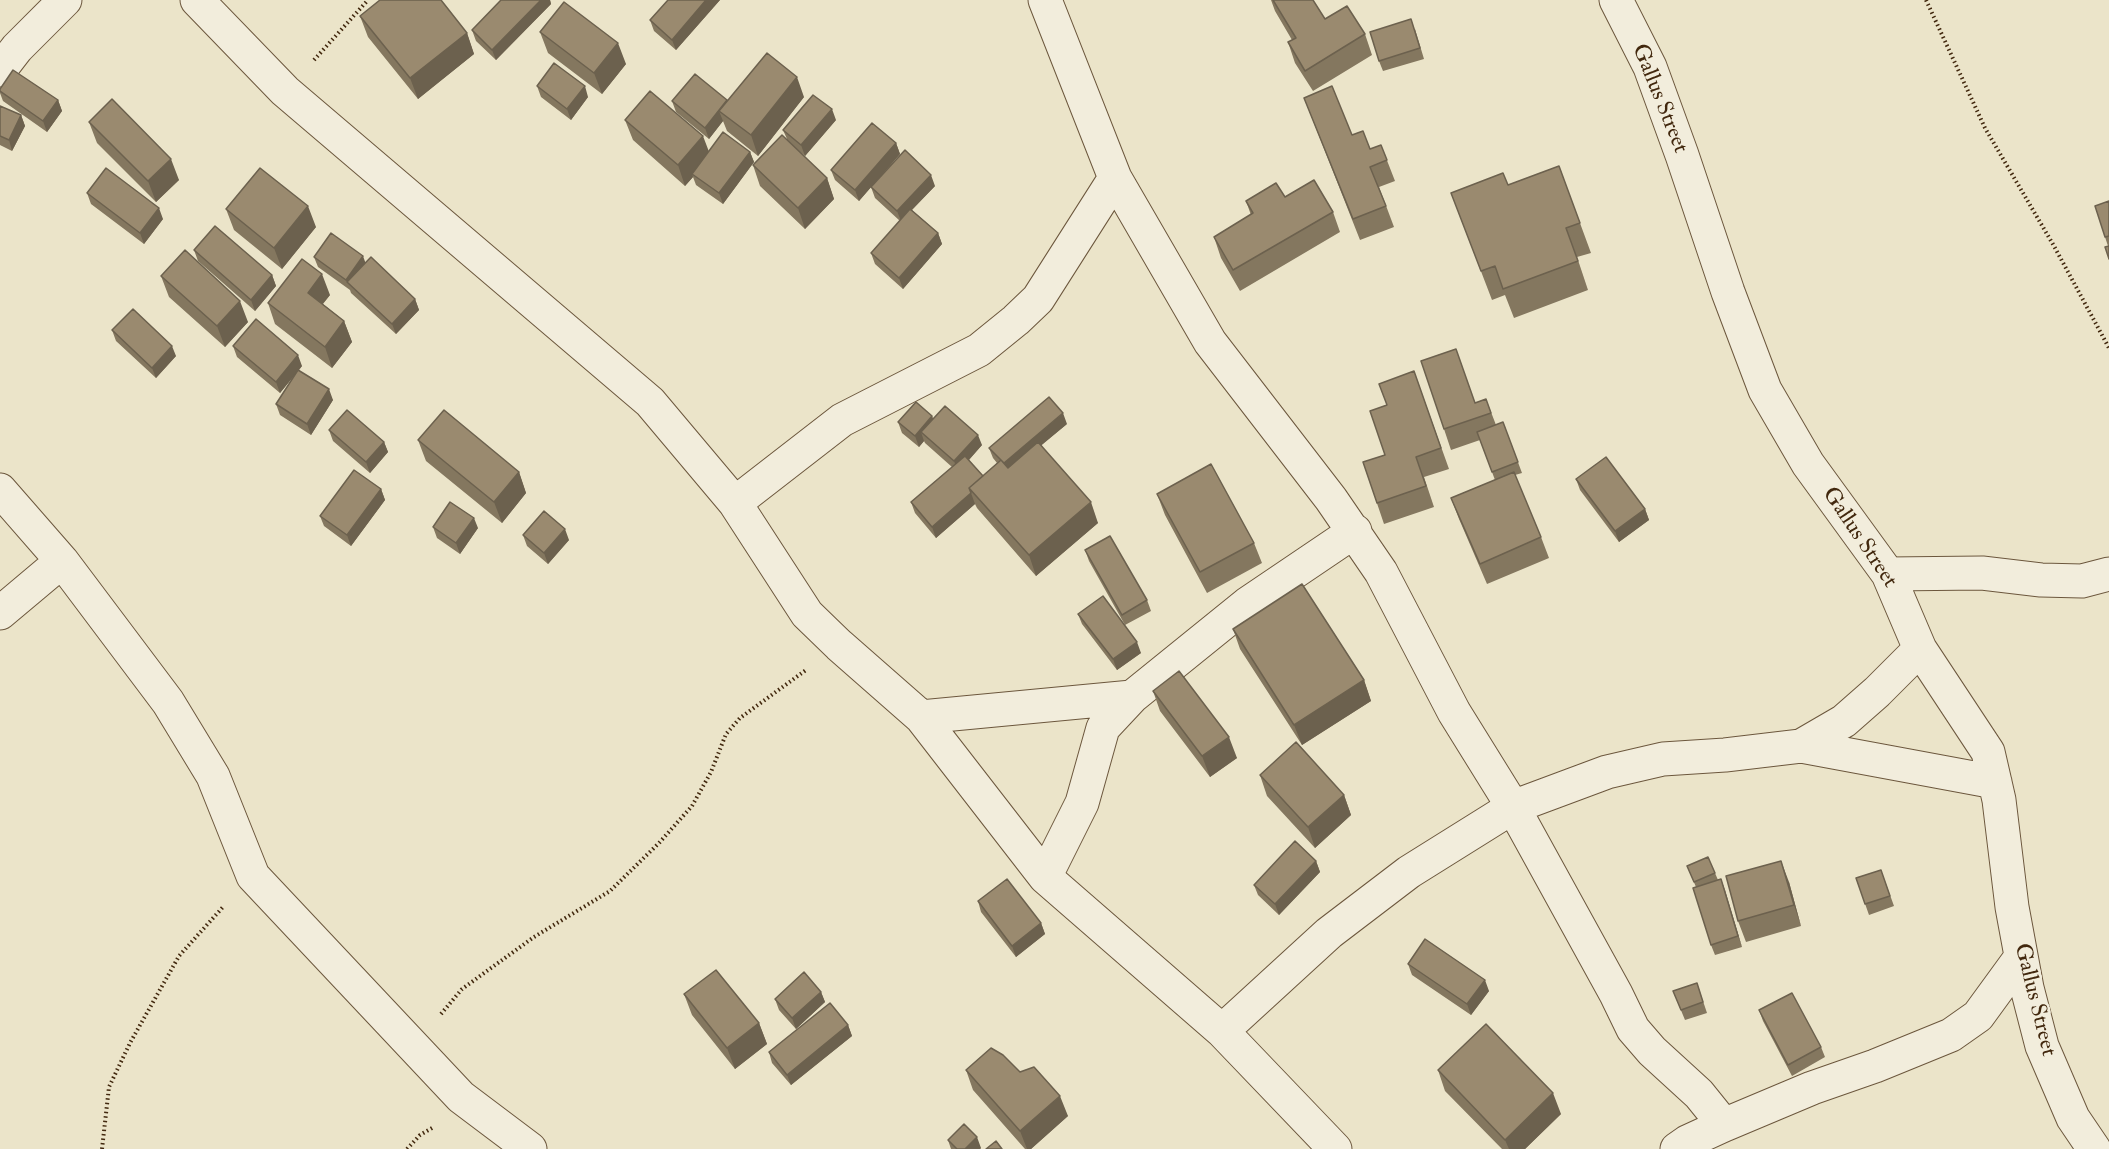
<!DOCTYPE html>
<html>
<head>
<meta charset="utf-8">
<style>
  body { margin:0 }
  canvas { display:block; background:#ebe4c9 }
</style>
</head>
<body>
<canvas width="2109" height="1149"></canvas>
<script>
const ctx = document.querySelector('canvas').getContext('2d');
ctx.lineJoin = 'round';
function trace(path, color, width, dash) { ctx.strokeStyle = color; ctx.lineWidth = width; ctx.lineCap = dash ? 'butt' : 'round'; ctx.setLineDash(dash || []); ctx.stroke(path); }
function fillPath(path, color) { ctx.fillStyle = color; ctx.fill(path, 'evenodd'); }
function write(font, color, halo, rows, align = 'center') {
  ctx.font = font + ' "IM FELL Double Pica",serif'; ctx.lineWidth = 5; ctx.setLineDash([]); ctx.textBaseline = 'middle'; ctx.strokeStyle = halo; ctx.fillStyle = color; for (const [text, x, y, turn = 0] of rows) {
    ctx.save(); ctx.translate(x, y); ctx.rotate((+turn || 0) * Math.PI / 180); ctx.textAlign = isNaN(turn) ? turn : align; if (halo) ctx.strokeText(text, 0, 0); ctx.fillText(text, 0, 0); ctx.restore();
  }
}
const minor = new Path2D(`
  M 197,0 L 285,91 L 650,402 L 735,503 L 807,614 L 839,645 L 921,717 L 1045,877 L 1222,1031 L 1335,1149
  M 1045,0 L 1115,178 L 1210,342 L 1331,499 L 1381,572 L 1454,712 L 1513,807 L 1616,994 L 1633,1029 L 1652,1051 L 1699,1094 L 1724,1125
  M 1616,0 L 1650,67 L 1682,155 L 1728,292 L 1765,390 L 1808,464 L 1888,574 L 1920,649 L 1988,752 L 1999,800 L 2012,907 L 2027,988 L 2042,1046 L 2073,1118 L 2094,1149
  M 0,70 L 17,48 L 65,0
  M 0,490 L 62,561 L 0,613
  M 735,503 L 842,420 L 979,350 L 1016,320 L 1038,299 L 1115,178
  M 62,561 L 168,702 L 213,776 L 253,876 L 461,1097 L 530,1149
  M 1888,574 L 1982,573 L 2041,580 L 2082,581 L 2109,574
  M 921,717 L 1132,697
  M 1801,746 L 1995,782
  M 1045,877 L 1082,803 L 1103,728 L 1132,697 L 1247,604 L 1355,531
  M 1222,1031 L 1329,933 L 1409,872 L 1513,807 L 1607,772 L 1663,759 L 1725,755 L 1801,746 L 1844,721 L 1877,692 L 1920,649
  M 1677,1149 L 1687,1142 L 1724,1125 L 1812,1088 L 1875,1066 L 1951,1035 L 1978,1016 L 2021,957`);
trace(minor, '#6c573d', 35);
trace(new Path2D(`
  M 1926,0 L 1985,128 L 2054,246 L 2109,348
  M 314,60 L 368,0
  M 441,1014 L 462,989 L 534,937 L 610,891 L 659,843 L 692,806 L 711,772 L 726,734 L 740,718 L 806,670
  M 102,1149 L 109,1087 L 130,1043 L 179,956 L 223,907
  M 407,1149 L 420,1135 L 434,1127`), '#42280e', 4, [1.5, 3]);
trace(minor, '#f2eddc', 33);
fillPath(new Path2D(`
  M 501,0 L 550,0 L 551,4 L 496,60 L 476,41 L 472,30 Z
  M 668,0 L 720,0 L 676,50 L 654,31 L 650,20 Z
  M 1271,0 L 1313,0 L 1325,19 L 1365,34 L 1372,55 L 1313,91 L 1295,63 L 1288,42 L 1292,40 L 1275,11 Z
  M 360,16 L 467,33 L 474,54 L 418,99 L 368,37 Z
  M 1415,29 L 1424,59 L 1383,71 L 1379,61 Z
  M 540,32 L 626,64 L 602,94 L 548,53 Z
  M 537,86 L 588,97 L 571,120 L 541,97 Z
  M 0,89 L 58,100 L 62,111 L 47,132 L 3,101 L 0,93 Z
  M 804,97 L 758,156 L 727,131 L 723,121 L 709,139 L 676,112 L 672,101 L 727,101 Z
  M 1304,98 L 1370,149 L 1381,145 L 1395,181 L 1379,187 L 1394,227 L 1360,240 Z
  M 0,106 L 21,115 L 25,126 L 12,151 L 0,145 Z
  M 625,120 L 709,151 L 750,152 L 754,162 L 723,204 L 696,185 L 693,177 L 685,186 L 633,140 Z
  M 836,120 L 805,156 L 794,147 L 827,178 L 834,199 L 805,229 L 760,186 L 753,165 L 787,139 L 783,130 Z
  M 89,122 L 179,180 L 156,202 L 97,143 Z
  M 896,143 L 900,154 L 875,183 L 935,186 L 912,210 L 938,233 L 942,244 L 903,289 L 875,264 L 871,253 L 900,221 L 875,198 L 871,187 L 859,201 L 835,180 L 831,170 Z
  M 1559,166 L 1591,253 L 1577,257 L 1588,290 L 1514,318 L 1505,295 L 1492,300 L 1451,193 L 1508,185 Z
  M 87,193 L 163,219 L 144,244 L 91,204 Z
  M 1246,201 L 1333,212 L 1340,232 L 1240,291 L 1221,258 L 1214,237 L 1251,215 Z
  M 2109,201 L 2109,259 L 2108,246 L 2105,237 Z
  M 226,209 L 316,227 L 282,269 L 234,230 Z
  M 194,250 L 272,275 L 276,286 L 255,311 L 198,261 Z
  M 314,257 L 366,263 L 415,299 L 419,310 L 396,334 L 351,293 L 350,290 L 318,267 Z
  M 161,276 L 248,322 L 225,347 L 169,297 Z
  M 330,295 L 323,304 L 344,321 L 352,342 L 332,368 L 275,324 L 268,303 Z
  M 112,330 L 176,356 L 156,378 L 116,341 Z
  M 233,346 L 302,366 L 299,370 L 333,400 L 311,435 L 280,415 L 276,404 L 298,371 L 280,393 L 237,357 Z
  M 1414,371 L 1449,469 L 1424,477 L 1434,507 L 1384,524 L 1363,462 L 1385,455 L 1387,405 Z
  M 1486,399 L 1496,425 L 1503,422 L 1522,473 L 1515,475 L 1541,537 L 1549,558 L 1487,584 L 1459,519 L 1451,498 L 1495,480 L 1480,440 L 1451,450 L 1444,429 L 1475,403 Z
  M 932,416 L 933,419 L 982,445 L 969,460 L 983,476 L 997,463 L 993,458 L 989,448 L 1067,424 L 1041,445 L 1098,523 L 1036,576 L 977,508 L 975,504 L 936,538 L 915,513 L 911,502 L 952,467 L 925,443 L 924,441 L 919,447 L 902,433 L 898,422 Z
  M 329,430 L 384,442 L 388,452 L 370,473 L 333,441 Z
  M 418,440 L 519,472 L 526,493 L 502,523 L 426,461 Z
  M 1576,479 L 1645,509 L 1649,520 L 1619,542 L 1580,490 Z
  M 381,489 L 385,500 L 351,546 L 324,526 L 320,516 Z
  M 1157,494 L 1254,543 L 1262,563 L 1207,593 L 1165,515 Z
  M 433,527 L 478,528 L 460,554 L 437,538 Z
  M 523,535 L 569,540 L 548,564 L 527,546 Z
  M 1085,550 L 1147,600 L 1151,611 L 1125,625 L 1089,561 Z
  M 1078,614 L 1141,653 L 1117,670 L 1082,624 Z
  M 1233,629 L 1364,680 L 1371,701 L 1302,745 L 1240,649 Z
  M 1153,691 L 1237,758 L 1210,777 L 1160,711 Z
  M 1260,775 L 1344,795 L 1351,815 L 1315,848 L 1267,796 Z
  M 1316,861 L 1320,872 L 1279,915 L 1258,895 L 1254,885 Z
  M 1687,866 L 1715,873 L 1718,880 L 1721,879 L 1742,947 L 1715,955 L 1711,945 L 1696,887 Z
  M 1881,870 L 1894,906 L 1869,915 L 1856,878 Z
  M 1789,882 L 1801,926 L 1746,942 L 1738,921 Z
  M 978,901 L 1041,923 L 1045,934 L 1016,957 L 981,912 Z
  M 1408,964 L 1489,991 L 1471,1015 L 1412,975 Z
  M 1697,983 L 1707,1013 L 1685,1020 L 1673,991 Z
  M 821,992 L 825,1002 L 796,1029 L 779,1010 L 775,999 Z
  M 684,994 L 759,1023 L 767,1044 L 735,1069 L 692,1015 Z
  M 1759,1010 L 1821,1047 L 1825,1057 L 1792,1076 L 1763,1021 Z
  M 848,1025 L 852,1036 L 791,1085 L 772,1063 L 769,1052 Z
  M 966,1070 L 1020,1072 L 1068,1116 L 1031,1149 L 1025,1149 L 973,1090 Z
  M 1438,1070 L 1561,1114 L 1525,1149 L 1502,1149 L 1445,1091 Z
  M 948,1140 L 981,1148 L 980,1149 L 951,1149 Z`), '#84775f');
fillPath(new Path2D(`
  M 541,0 L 550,0 L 551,4 L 496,60 L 492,50 Z
  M 706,0 L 720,0 L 676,50 L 672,40 Z
  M 467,33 L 474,54 L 418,99 L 410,78 Z
  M 618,43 L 626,64 L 602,94 L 594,73 Z
  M 797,77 L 804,97 L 758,156 L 751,135 Z
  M 585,86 L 588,97 L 571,120 L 567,109 Z
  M 58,100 L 62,111 L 47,132 L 43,121 Z
  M 727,100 L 719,111 L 723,121 L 709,139 L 705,128 Z
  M 832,109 L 836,120 L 805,156 L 801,145 Z
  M 21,115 L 25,126 L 12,151 L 9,140 Z
  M 703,136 L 711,157 L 692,174 L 693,177 L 685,186 L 678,165 Z
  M 896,143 L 900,154 L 859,201 L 855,190 Z
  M 750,152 L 754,162 L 723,204 L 719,193 Z
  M 171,159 L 179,180 L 156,202 L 148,181 Z
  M 931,175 L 935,186 L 901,221 L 897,211 Z
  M 827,178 L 834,199 L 805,229 L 798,208 Z
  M 308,206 L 316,227 L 282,269 L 274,248 Z
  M 159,208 L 163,219 L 144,244 L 140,233 Z
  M 938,233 L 942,244 L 903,289 L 899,278 Z
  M 363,256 L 367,267 L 347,282 L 346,280 Z
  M 322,274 L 330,295 L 315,313 L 308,293 Z
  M 272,275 L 276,286 L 255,311 L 251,300 Z
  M 415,299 L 419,310 L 396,334 L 392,324 Z
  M 240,301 L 248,322 L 225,347 L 217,326 Z
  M 344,321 L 352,342 L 332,368 L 325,347 Z
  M 172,346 L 176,356 L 156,378 L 152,368 Z
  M 298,355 L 302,366 L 280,393 L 276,382 Z
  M 329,389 L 333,400 L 311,435 L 307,424 Z
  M 1063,413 L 1067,424 L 1007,474 L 1003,464 Z
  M 932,416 L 936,427 L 921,432 L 924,441 L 919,447 L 915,436 Z
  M 978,435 L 982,445 L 958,472 L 954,461 Z
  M 384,442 L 388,452 L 370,473 L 366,462 Z
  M 519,472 L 526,493 L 502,523 L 494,502 Z
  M 381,489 L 385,500 L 351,546 L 347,535 Z
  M 971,493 L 975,504 L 936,538 L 932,527 Z
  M 1091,502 L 1098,523 L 1036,576 L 1029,555 Z
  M 1645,509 L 1649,520 L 1619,542 L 1615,531 Z
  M 474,518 L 478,528 L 460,554 L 456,543 Z
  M 565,529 L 569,540 L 548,564 L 544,553 Z
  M 1137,642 L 1141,653 L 1117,670 L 1113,659 Z
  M 1364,680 L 1371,701 L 1302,745 L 1294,725 Z
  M 1229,737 L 1237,758 L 1210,777 L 1202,756 Z
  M 1344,795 L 1351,815 L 1315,848 L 1308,827 Z
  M 1316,861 L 1320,872 L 1279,915 L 1275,904 Z
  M 1781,861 L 1789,882 L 1801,926 L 1794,905 Z
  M 1721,879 L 1725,890 L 1742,947 L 1738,936 Z
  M 1041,923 L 1045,934 L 1016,957 L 1012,946 Z
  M 1485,980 L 1489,991 L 1471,1015 L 1467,1004 Z
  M 821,992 L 825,1002 L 796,1029 L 792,1018 Z
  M 759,1023 L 767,1044 L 735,1069 L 727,1048 Z
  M 848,1025 L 852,1036 L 791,1085 L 787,1075 Z
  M 1553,1093 L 1561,1114 L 1525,1149 L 1509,1149 L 1505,1140 Z
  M 1060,1096 L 1068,1116 L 1031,1149 L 1027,1149 L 1020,1131 Z
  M 977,1137 L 981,1148 L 980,1149 L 965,1149 Z`), '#6c614e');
const building = new Path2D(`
  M 380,0 L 441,0 L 467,33 L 410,78 L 360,16 Z
  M 501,0 L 541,0 L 492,50 L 472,30 Z
  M 668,0 L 706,0 L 672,40 L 650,20 Z
  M 1273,0 L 1313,0 L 1325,19 L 1347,6 L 1365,34 L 1305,71 L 1288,42 L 1296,38 Z
  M 564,2 L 618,43 L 594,73 L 540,32 Z
  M 1411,19 L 1420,48 L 1379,61 L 1370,32 Z
  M 767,53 L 797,77 L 751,135 L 719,111 Z
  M 554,63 L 585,86 L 567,109 L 537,86 Z
  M 13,70 L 58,100 L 43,121 L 0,91 L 0,89 Z
  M 695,74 L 727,100 L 705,128 L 672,101 Z
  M 1332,86 L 1352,135 L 1363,131 L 1370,149 L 1381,145 L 1387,160 L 1370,167 L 1386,206 L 1353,219 L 1304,98 Z
  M 650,91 L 703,136 L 678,165 L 625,120 Z
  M 813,95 L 832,109 L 801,145 L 783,130 Z
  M 112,99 L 171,159 L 148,181 L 89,122 Z
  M 0,106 L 21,115 L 9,140 L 0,136 Z
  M 872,123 L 896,143 L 855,190 L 831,170 Z
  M 723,132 L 750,152 L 719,193 L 692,174 Z
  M 782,135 L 827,178 L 798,208 L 753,165 Z
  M 905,150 L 931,175 L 897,211 L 871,187 Z
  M 1559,166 L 1580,223 L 1566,228 L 1578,261 L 1503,289 L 1495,266 L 1481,271 L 1451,193 L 1503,173 L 1508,185 Z
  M 106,168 L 159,208 L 140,233 L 87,193 Z
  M 260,168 L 308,206 L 274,248 L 226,209 Z
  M 1314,180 L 1333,212 L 1233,270 L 1214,237 L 1253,213 L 1246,201 L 1276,183 L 1285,197 Z
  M 2109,201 L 2109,236 L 2105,237 L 2095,206 Z
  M 910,209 L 938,233 L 899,278 L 871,253 Z
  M 215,226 L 272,275 L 251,300 L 194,250 Z
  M 331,233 L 363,256 L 346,280 L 314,257 Z
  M 2109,246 L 2109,259 L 2105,247 Z
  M 185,250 L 240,301 L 217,326 L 161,276 Z
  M 371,257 L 415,299 L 392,324 L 347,282 Z
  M 302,259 L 322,274 L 308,293 L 344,321 L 325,347 L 268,303 Z
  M 133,309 L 172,346 L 152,368 L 112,330 Z
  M 256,319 L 298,355 L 276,382 L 233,346 Z
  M 1456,349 L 1475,403 L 1486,399 L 1491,413 L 1444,429 L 1421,361 Z
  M 298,370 L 329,389 L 307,424 L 276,404 Z
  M 1414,371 L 1441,448 L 1416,457 L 1426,486 L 1377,503 L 1363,462 L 1385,455 L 1370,411 L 1387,405 L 1379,384 Z
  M 1049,397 L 1063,413 L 1004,463 L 989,448 Z
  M 916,402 L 932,416 L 915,436 L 898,422 Z
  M 945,406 L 978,435 L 954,461 L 921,432 Z
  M 347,410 L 384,442 L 366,462 L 329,430 Z
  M 444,410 L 519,472 L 494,502 L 418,440 Z
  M 1503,422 L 1518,462 L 1492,472 L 1477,432 Z
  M 1038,442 L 1091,502 L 1029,555 L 969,488 L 1001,460 L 1008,468 Z
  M 965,456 L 983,476 L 969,488 L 971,493 L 932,527 L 911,502 Z
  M 1606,457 L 1645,509 L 1615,531 L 1576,479 Z
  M 1211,464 L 1254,543 L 1200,572 L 1157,494 Z
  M 354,470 L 381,489 L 347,535 L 320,516 Z
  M 1514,472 L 1541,537 L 1480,564 L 1451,498 Z
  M 450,502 L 474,518 L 456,543 L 433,527 Z
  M 544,511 L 565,529 L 544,553 L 523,535 Z
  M 1110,536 L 1147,600 L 1122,615 L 1085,550 Z
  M 1302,584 L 1364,680 L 1294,725 L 1233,629 Z
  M 1103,596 L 1137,642 L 1113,659 L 1078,614 Z
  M 1179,671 L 1229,737 L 1202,756 L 1153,691 Z
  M 1296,742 L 1344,795 L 1308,827 L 1260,775 Z
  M 1295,841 L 1316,861 L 1275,904 L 1254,885 Z
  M 1708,857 L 1715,873 L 1694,882 L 1687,866 Z
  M 1781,861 L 1794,905 L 1738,921 L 1726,876 Z
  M 1881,870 L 1890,896 L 1865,904 L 1856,878 Z
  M 1007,879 L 1041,923 L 1012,946 L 978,901 Z
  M 1721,879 L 1738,936 L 1711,945 L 1693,888 Z
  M 1425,939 L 1485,980 L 1467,1004 L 1408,964 Z
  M 716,970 L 759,1023 L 727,1048 L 684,994 Z
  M 804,972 L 821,992 L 792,1018 L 775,999 Z
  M 1697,983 L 1703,1002 L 1681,1010 L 1673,991 Z
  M 1792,993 L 1821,1047 L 1788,1065 L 1759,1010 Z
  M 830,1003 L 848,1025 L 787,1075 L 769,1052 Z
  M 1486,1024 L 1553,1093 L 1505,1140 L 1438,1070 Z
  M 991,1048 L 1003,1055 L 1020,1072 L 1034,1067 L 1060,1096 L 1020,1131 L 966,1070 Z
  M 964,1124 L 977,1137 L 965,1149 L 957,1149 L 948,1140 Z
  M 996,1141 L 1002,1149 L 986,1149 Z`);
fillPath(building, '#9a8a6f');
trace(building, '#6c614e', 1.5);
write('22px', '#42280e', '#f2eddc', [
  ["Gallus Street",1659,99,68],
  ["Gallus Street",1859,538,56],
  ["Gallus Street",2034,1000,76]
]);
</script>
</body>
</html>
